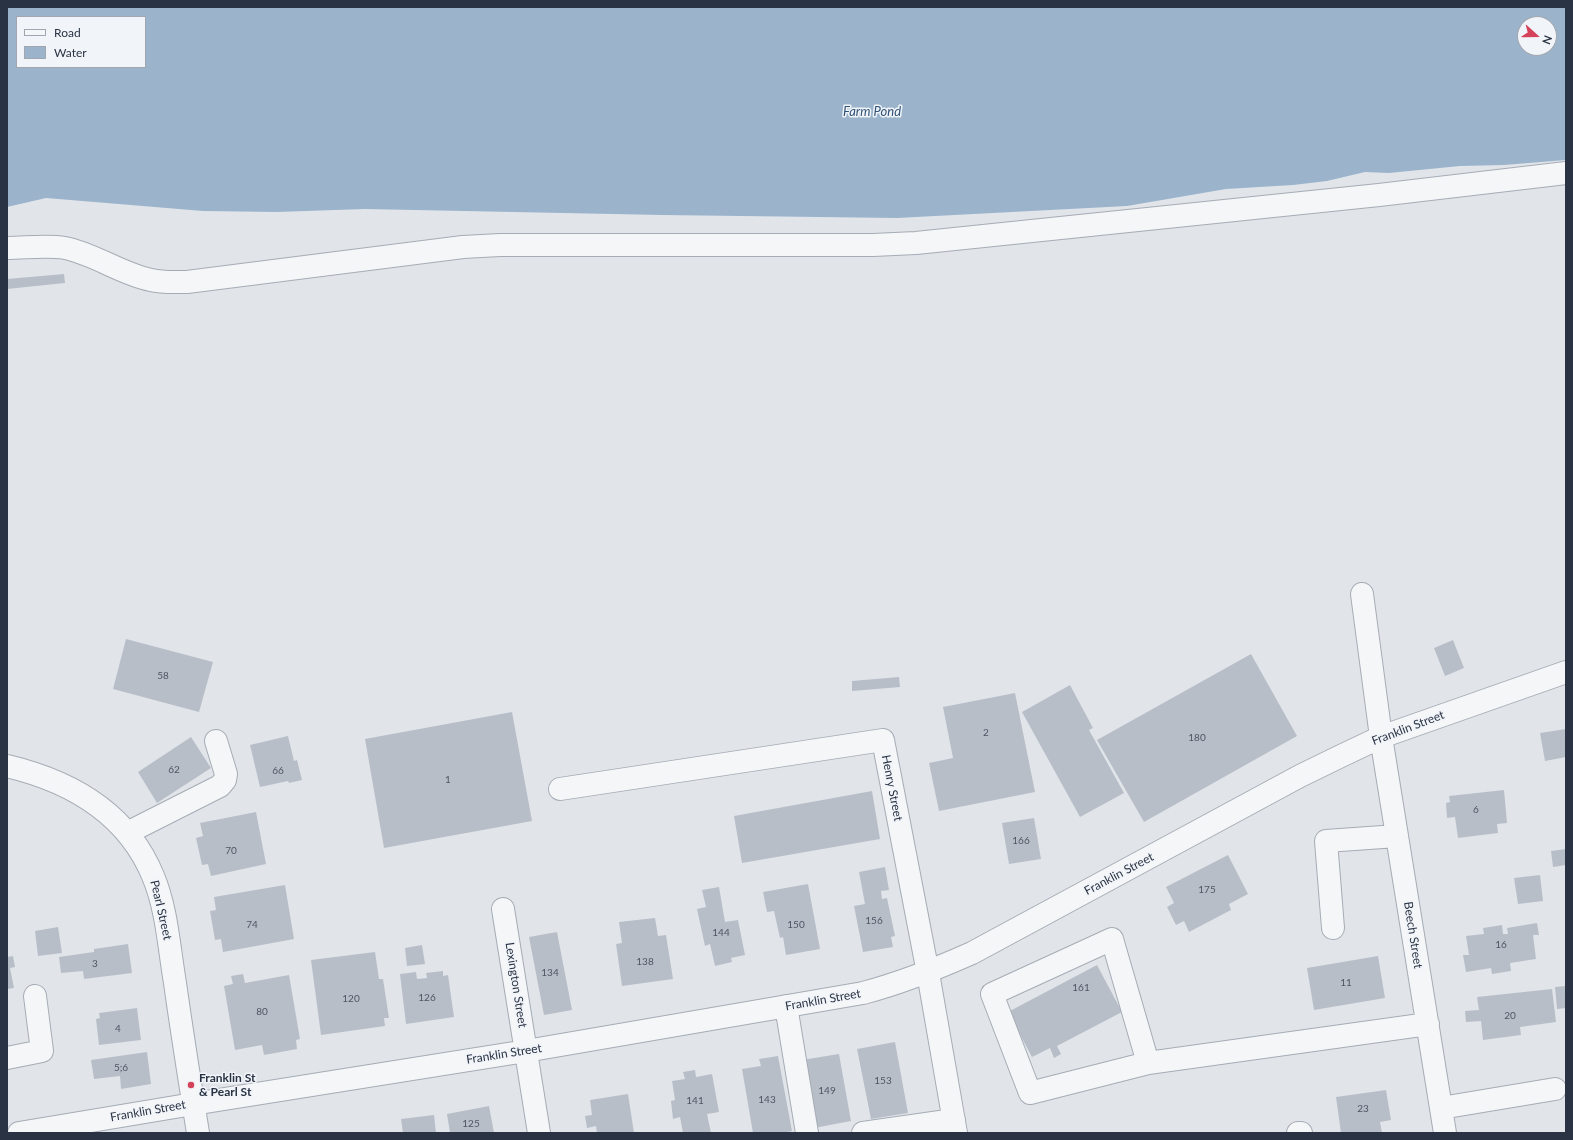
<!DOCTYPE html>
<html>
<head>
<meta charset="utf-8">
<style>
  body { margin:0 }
  #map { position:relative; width:1573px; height:1140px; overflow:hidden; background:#e1e5ea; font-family:Lato,sans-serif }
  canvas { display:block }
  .frame { position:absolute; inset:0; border:8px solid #293343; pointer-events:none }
  .legend { position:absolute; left:16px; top:16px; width:130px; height:52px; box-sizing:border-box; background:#f1f4f8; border:1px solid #a1a7b0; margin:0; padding:5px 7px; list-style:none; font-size:12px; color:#293343 }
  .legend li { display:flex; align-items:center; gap:8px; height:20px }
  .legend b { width:20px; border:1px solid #a1a7b0 }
  .north { position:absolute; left:1517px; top:16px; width:40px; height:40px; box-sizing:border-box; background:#f1f4f8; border:1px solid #a1a7b0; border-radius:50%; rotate:111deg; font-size:11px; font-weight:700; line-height:16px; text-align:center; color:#293343 }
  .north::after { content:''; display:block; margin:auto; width:14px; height:18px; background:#d4425b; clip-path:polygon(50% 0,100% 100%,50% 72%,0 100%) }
</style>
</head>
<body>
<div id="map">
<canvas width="1573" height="1140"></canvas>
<div class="frame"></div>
<ul class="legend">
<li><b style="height:5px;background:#f4f6f8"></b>Road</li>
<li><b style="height:11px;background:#9bb4cc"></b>Water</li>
</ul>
<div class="north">N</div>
</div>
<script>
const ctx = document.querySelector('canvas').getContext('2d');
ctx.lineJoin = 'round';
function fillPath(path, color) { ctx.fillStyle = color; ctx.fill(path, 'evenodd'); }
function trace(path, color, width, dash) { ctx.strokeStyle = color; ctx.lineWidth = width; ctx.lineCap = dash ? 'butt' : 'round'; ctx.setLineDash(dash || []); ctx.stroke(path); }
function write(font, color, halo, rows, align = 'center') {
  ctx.font = font + ' Lato,sans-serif'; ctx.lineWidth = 3; ctx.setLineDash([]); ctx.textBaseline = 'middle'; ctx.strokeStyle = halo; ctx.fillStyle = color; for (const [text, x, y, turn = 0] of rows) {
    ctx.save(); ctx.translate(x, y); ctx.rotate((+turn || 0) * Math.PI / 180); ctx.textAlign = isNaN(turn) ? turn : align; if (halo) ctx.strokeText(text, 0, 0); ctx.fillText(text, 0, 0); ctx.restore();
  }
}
fillPath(new Path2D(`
  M 7,7 L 1566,7 L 1566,160 L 1504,165 L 1460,166 L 1389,173 L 1365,172 L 1327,181 L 1293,185 L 1226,189 L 1127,206 L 897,218 L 662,215 L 365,209 L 276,212 L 203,211 L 46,198 L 7,207 ZM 17,17 L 145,17 L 145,67 L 17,67 ZM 1525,24 L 1549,24 L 1549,48 L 1525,48 Z`), '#9bb4cc');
fillPath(new Path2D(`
  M 64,274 L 65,283 L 7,289 L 7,279 Z
  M 126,639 L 213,662 L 199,712 L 113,689 Z
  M 1453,640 L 1464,668 L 1445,676 L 1434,648 Z
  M 1251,654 L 1297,736 L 1144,822 L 1097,740 Z
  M 899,677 L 900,687 L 852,691 L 852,681 Z
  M 1070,685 L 1093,728 L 1089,730 L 1124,793 L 1080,817 L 1022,712 Z
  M 1015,693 L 1035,792 L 939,811 L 929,763 L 953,758 L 943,707 Z
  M 512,712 L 532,821 L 384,848 L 365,739 Z
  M 1566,729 L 1566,757 L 1545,761 L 1540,733 Z
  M 288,736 L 294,761 L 297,760 L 302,780 L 289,783 L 288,781 L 260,787 L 250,745 Z
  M 191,737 L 211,768 L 157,803 L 138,772 Z
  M 1504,790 L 1507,823 L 1497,824 L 1498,833 L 1458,838 L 1455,817 L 1447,818 L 1446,803 L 1450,802 L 1449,796 Z
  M 872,791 L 880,839 L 742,863 L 734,816 Z
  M 256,812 L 266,864 L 211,876 L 208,864 L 202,865 L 196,838 L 203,836 L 200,823 Z
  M 1034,818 L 1041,859 L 1009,864 L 1002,823 Z
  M 1566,849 L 1566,865 L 1553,867 L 1551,851 Z
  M 1228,855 L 1248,894 L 1229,904 L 1231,910 L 1189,932 L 1184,921 L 1176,925 L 1167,907 L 1174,903 L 1166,887 Z
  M 885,867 L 889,890 L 881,891 L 882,899 L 887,898 L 895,936 L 891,937 L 893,947 L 863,952 L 854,906 L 865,904 L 859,872 Z
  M 1540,875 L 1543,901 L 1518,904 L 1514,878 Z
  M 808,884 L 820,949 L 786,955 L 783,937 L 780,938 L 774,911 L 767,912 L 763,892 Z
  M 285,885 L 294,939 L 223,952 L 221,939 L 215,940 L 210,911 L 216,910 L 214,897 Z
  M 719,887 L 725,922 L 738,920 L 745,955 L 731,958 L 732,962 L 715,966 L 710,944 L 705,946 L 697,909 L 706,907 L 702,890 Z
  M 655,918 L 658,936 L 666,935 L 673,979 L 622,986 L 616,944 L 622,943 L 619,922 Z
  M 1537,923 L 1539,935 L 1533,935 L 1536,959 L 1510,963 L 1511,971 L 1492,974 L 1491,968 L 1466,972 L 1463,955 L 1469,955 L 1466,936 L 1484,934 L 1483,928 L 1502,925 L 1503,934 L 1508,934 L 1507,928 Z
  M 58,927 L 62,953 L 38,956 L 35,931 Z
  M 557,932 L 572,1010 L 544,1015 L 529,937 Z
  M 128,944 L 132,973 L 84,979 L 83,971 L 61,973 L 59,957 L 94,952 L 94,949 Z
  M 422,945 L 425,964 L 407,966 L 405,948 Z
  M 375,952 L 379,979 L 383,979 L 389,1018 L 384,1018 L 385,1026 L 321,1035 L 311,960 Z
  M 13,956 L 15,967 L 10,968 L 14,988 L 7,989 L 7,957 Z
  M 1378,956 L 1385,998 L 1314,1010 L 1307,968 Z
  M 1097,965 L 1122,1012 L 1057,1046 L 1061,1054 L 1054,1058 L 1050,1048 L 1032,1057 L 1008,1012 Z
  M 443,971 L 443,976 L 448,975 L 454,1017 L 406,1024 L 400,974 L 416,972 L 417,979 L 427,978 L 426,973 Z
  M 243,974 L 245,983 L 289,975 L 300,1039 L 296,1040 L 297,1049 L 264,1055 L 262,1045 L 235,1050 L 224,986 L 233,984 L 231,976 Z
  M 1566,986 L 1566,1008 L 1557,1009 L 1555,987 Z
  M 1552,989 L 1556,1022 L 1520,1027 L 1521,1035 L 1483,1040 L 1481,1021 L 1466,1022 L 1465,1011 L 1479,1010 L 1477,997 Z
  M 137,1008 L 141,1040 L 99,1045 L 96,1019 L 100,1018 L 99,1013 Z
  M 895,1042 L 908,1113 L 871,1119 L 857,1049 Z
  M 147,1052 L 151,1084 L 121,1089 L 120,1076 L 94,1079 L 91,1060 Z
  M 839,1054 L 851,1121 L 814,1128 L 802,1060 Z
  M 778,1056 L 792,1131 L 783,1133 L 753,1133 L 742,1069 L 761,1066 L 759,1059 Z
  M 695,1070 L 696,1077 L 712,1074 L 719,1112 L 707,1114 L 711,1133 L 683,1133 L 680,1117 L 673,1119 L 671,1101 L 675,1100 L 672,1081 L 685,1079 L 683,1072 Z
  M 1386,1090 L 1391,1120 L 1380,1122 L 1382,1133 L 1341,1133 L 1336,1097 Z
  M 628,1094 L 634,1133 L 597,1133 L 596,1126 L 587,1128 L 585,1116 L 592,1115 L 590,1100 Z
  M 489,1106 L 494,1133 L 450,1133 L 447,1114 Z
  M 434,1115 L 436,1133 L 403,1133 L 401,1119 Z`), '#b8bec8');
const minor = new Path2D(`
  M 7,248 C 26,248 46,245 65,248 C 95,254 121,274 151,280 C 163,283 175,282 187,282 L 463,247 L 500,245 L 873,245 L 916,243 L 1379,195 L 1566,173
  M 1362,594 L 1381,737 L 1445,1133
  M 7,766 C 70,781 127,813 153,876 C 167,909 169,948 175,983 C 182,1033 190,1083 198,1133
  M 560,789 L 883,740 L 928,973 L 956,1133
  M 127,833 L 220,786 L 225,780 L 226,774 L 216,741
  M 503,909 L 539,1133
  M 1333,928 L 1326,841 L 1397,836
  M 786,1006 L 807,1133
  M 7,1058 L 42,1051 L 35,996
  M 1148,1063 L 1030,1093 L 992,994 L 1112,939 L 1148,1063 L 1428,1024
  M 1441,1108 L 1555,1089
  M 19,1133 L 193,1104 L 526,1051 L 863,993 C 901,983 936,969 972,953 L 1300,776 L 1341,756 L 1381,737 L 1566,672
  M 863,1133 L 954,1120
  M 1298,1133 L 1301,1133`);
trace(minor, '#a6acb5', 24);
trace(minor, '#f4f6f8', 22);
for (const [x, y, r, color] of [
  [191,1085,4,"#d4425b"]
]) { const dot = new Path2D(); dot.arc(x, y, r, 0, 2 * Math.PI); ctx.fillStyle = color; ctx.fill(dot); trace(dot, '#f1f4f8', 1.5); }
write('10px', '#4d5664', null, [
  ["58",163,676],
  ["2",986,733],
  ["180",1197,738],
  ["62",174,770],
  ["66",278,771],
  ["1",448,780],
  ["6",1476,810],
  ["166",1021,841],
  ["70",231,851],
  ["175",1207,890],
  ["156",874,921],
  ["74",252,925],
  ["150",796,925],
  ["144",721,933],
  ["16",1501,945],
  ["138",645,962],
  ["3",95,964],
  ["134",550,973],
  ["11",1346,983],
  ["161",1081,988],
  ["126",427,998],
  ["120",351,999],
  ["80",262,1012],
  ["20",1510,1016],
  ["4",118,1029],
  ["5;6",121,1068],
  ["153",883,1081],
  ["149",827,1091],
  ["143",767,1100],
  ["141",695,1101],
  ["23",1363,1109],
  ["125",471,1124]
]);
write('12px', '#293343', '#f1f4f8', [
  ["Franklin Street",1408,728,-21],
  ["Henry Street",892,788,79],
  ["Franklin Street",1119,874,-28],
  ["Pearl Street",161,910,77],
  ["Beech Street",1413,935,81],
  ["Lexington Street",516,985,81],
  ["Franklin Street",823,1000,-10],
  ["Franklin Street",504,1054,-9],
  ["Franklin Street",148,1111,-10]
]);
write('bold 12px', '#293343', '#f1f4f8', [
  ["Franklin St",199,1078],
  ["& Pearl St",199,1092]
], 'left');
write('italic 13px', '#315378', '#f1f4f8', [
  ["Farm Pond",872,112]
]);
</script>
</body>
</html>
